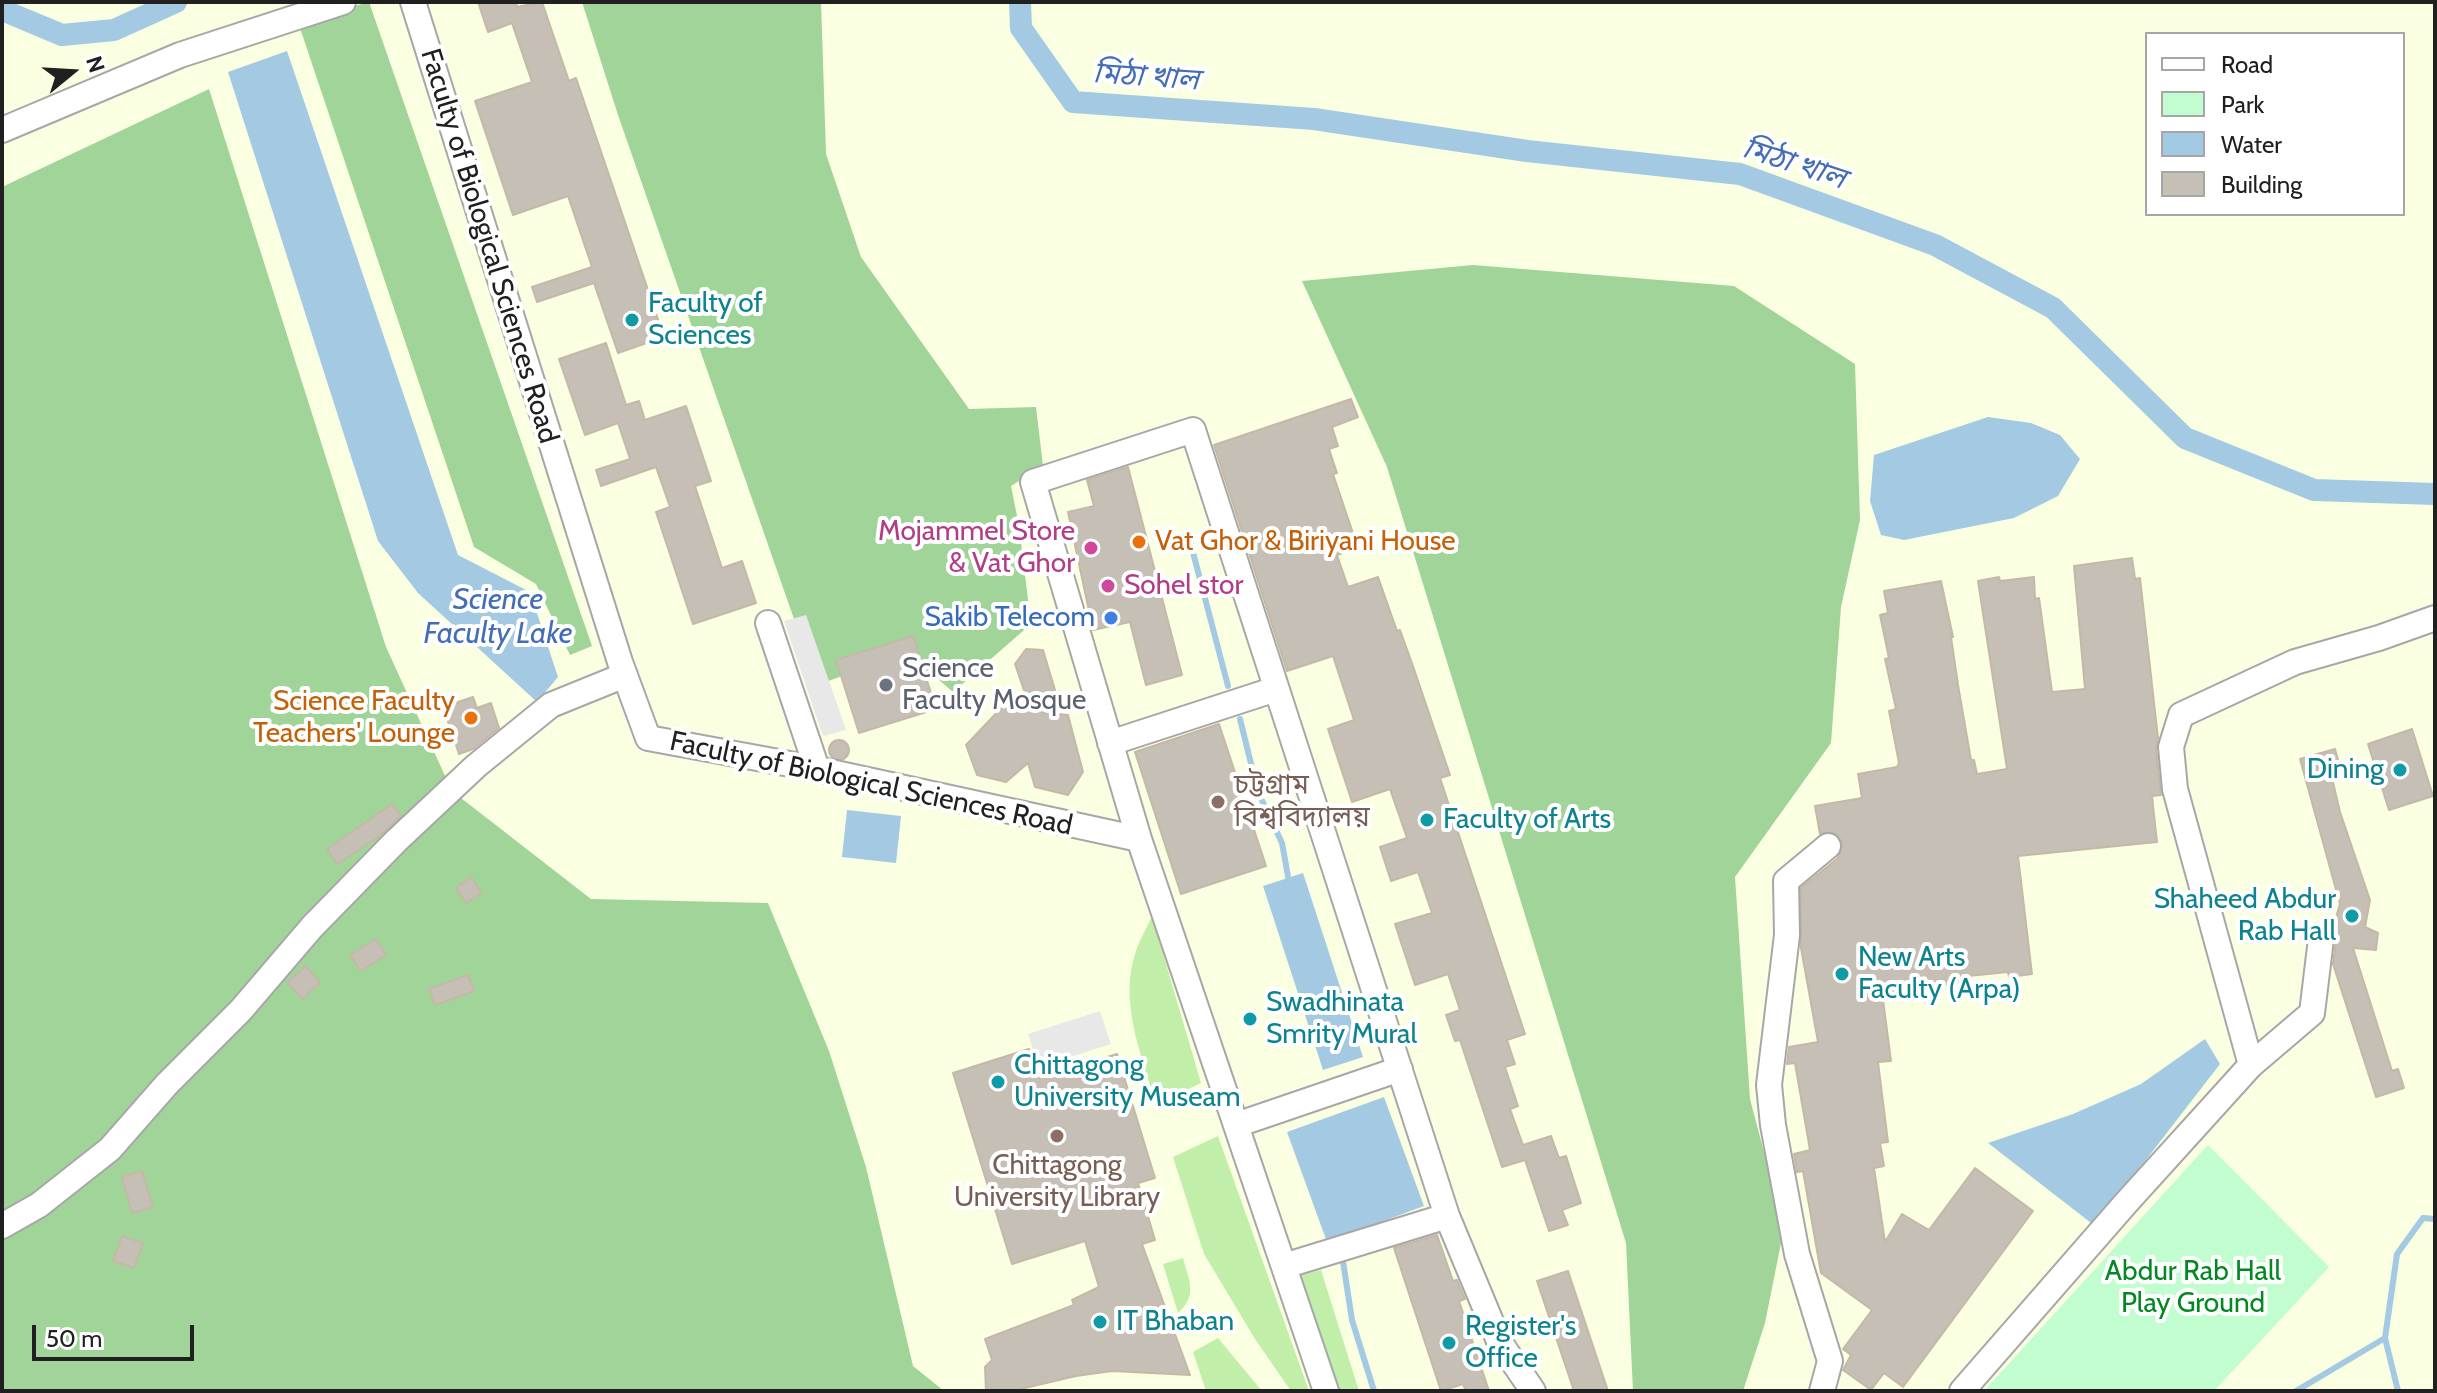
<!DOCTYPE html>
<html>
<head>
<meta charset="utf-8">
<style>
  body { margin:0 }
  #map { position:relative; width:2437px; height:1393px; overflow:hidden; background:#f1efe6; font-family:Cabin,sans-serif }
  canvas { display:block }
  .frame { position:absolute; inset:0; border:4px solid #202020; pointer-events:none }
  .legend { position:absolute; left:2145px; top:32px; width:260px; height:184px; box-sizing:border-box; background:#fff; border:2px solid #a6a6a6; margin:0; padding:10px 14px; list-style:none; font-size:24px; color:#202020 }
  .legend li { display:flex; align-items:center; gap:16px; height:40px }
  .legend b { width:40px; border:2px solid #a6a6a6 }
  .north { position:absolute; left:32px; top:32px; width:80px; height:80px; -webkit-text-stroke:6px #fff; paint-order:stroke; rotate:72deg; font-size:22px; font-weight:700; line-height:32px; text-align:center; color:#202020 }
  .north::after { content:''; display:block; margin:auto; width:28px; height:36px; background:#202020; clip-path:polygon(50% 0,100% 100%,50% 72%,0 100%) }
  .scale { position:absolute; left:32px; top:1325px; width:162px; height:36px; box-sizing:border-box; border:4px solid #202020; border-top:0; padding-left:10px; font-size:24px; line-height:28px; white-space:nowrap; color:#202020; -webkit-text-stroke:6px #fff; paint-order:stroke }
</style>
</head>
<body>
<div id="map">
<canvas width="2437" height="1393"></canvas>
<div class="frame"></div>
<ul class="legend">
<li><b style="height:10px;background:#fff"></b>Road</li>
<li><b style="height:22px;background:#c1fdcf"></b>Park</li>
<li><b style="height:22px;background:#a3cae2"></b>Water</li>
<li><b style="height:22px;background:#c6bfb5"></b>Building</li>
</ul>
<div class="north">N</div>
<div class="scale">50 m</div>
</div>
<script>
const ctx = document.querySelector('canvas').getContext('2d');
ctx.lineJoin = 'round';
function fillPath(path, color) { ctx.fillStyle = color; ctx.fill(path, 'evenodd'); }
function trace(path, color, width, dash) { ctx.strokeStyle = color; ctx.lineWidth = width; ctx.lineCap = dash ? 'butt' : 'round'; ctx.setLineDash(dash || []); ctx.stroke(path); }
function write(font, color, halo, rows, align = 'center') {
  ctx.font = font + ' Cabin,"Noto Sans Bengali",sans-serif'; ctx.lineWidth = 8; ctx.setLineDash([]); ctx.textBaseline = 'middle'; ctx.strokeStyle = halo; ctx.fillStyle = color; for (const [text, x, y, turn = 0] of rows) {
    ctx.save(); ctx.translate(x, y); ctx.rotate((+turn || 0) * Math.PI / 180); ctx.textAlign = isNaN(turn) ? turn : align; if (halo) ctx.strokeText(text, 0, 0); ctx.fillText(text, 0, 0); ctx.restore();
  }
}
fillPath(new Path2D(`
  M 2,2 L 2435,2 L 2435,1391 L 2,1391 ZM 2147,34 L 2403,34 L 2403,214 L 2147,214 Z`), '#fbffe1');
fillPath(new Path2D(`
  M 1152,916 L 1201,1083 L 1156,1104 C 1142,1057 1118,1001 1136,951 C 1140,939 1147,928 1152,916 Z
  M 1218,1136 L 1309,1391 L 1291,1391 L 1255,1339 L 1204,1254 L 1173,1157 Z
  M 1183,1258 C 1189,1281 1198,1295 1178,1313 L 1163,1264 Z
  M 1321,1270 L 1359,1391 L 1333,1391 L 1297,1276 Z
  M 1218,1338 L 1262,1391 L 1206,1391 L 1193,1352 Z`), '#c1efa9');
fillPath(new Path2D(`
  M 369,2 L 592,646 L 570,655 L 536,584 L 474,547 L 298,22 Z
  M 582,2 L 821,2 L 826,154 L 861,257 L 969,409 L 1036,407 L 1043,466 L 1011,486 L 1019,526 L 1031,624 L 953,692 L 932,674 L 882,662 L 817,685 L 618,115 Z
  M 209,89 L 386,647 L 452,791 L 591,899 L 768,903 L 829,1051 L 866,1167 L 913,1366 L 944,1391 L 2,1391 L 2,187 Z
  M 1473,265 L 1734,286 L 1855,364 L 1860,520 L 1841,607 L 1831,743 L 1735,877 L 1750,1099 L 1784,1228 L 1765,1323 L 1743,1391 L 1633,1391 L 1626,1243 L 1387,467 L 1302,281 Z`), '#a0d498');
fillPath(new Path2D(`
  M 2208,1145 L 2329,1267 L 2214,1391 L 1984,1391 Z`), '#c1fdcf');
fillPath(new Path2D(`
  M 806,615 L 846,730 L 823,736 L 784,621 Z
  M 1100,1011 L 1111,1044 L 1039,1067 L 1028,1034 Z`), '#e8e8e8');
fillPath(new Path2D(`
  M 287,51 L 458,555 L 530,592 L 558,677 L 537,702 L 418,593 L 378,541 L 228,72 Z
  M 1988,417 L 2031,423 L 2060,435 L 2080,459 L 2058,496 L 2014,518 L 1904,540 L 1881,535 L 1870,501 L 1874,455 Z
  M 847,810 L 901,816 L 896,863 L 842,857 Z
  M 1303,873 L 1363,1057 L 1323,1070 L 1263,886 Z
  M 2205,1039 L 2220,1064 L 2095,1226 L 1988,1143 L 2073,1114 L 2141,1084 Z
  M 1384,1097 L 1424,1206 L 1327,1242 L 1287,1132 Z`), '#a3cae2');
trace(new Path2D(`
  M 1190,541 L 1228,686
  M 1240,719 L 1258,792 L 1282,843 L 1289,882
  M 1342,1255 L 1352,1320 L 1374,1391
  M 2385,1338 L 2398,1391
  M 2296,1391 L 2385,1338 L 2397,1254 L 2423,1218 L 2435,1219`), '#a3cae2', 6);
trace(new Path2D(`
  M 1020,2 L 1021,28 L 1073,102 L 1314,119 L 1527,151 L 1740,174 L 1935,245 L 2053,308 L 2185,438 L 2314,490 L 2435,494
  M 2,10 L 62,35 L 114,30 L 176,2`), '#a3cae2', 22);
const building = new Path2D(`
  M 478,2 L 516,2 L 517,7 L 542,2 L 569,81 L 576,78 L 664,337 L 618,353 L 594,283 L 537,302 L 532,287 L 592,267 L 568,196 L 513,215 L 475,101 L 532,82 L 512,23 L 488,32 Z
  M 606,343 L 626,405 L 639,401 L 645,420 L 686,406 L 711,481 L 695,486 L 722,568 L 742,561 L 756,603 L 693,624 L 656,512 L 670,507 L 656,467 L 601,486 L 596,470 L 630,459 L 618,423 L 585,435 L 559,359 Z
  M 1351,399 L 1358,417 L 1332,427 L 1338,446 L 1329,449 L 1337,473 L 1333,474 L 1358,548 L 1337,555 L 1348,587 L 1378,577 L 1397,631 L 1400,630 L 1414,669 L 1450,775 L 1440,778 L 1525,1034 L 1507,1040 L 1515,1064 L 1505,1067 L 1518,1106 L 1510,1109 L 1523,1145 L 1551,1136 L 1559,1158 L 1566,1156 L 1581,1203 L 1562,1210 L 1568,1225 L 1549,1231 L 1525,1160 L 1502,1167 L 1460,1040 L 1455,1041 L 1446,1015 L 1460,1010 L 1448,974 L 1415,985 L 1395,924 L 1432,913 L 1418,872 L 1391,881 L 1380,847 L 1407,838 L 1390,789 L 1352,802 L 1328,729 L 1354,720 L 1333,656 L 1287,671 L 1214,445 Z
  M 1128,467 L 1182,675 L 1146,685 L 1130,622 L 1093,630 L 1068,512 L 1094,506 L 1087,480 Z
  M 2132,558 L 2135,579 L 2140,578 L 2158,738 L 2156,748 L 2161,795 L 2152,796 L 2157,842 L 2018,856 L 2032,974 L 2009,977 L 2008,972 L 1958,977 L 1959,983 L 1882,992 L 1891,1061 L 1878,1062 L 1888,1142 L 1880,1143 L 1884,1166 L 1874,1168 L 1885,1242 L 1902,1214 L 1929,1230 L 1975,1168 L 2033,1211 L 1903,1387 L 1884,1373 L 1871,1390 L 1843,1370 L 1851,1355 L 1843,1349 L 1872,1310 L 1821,1273 L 1803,1171 L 1797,1172 L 1794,1154 L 1810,1150 L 1795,1063 L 1787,1064 L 1789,1047 L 1818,1042 L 1801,948 L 1801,888 L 1838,858 L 1843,844 L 1834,832 L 1820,834 L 1815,806 L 1862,798 L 1858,774 L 1897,767 L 1899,763 L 1889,711 L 1896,709 L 1885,659 L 1889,658 L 1880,615 L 1888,613 L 1884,591 L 1941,581 L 1953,637 L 1951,637 L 1958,685 L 1971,760 L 1974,760 L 1977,774 L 2007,769 L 1978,581 L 1999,577 L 2000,581 L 2034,577 L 2035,599 L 2039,598 L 2052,692 L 2085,689 L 2074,566 Z
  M 913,636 L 936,709 L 859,733 L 836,660 Z
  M 1026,649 L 1043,650 L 1055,690 L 1031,711 L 1068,715 L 1083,772 L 1068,795 L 1035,787 L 1028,763 L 1006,782 L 977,775 L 966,745 L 1006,703 L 1029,705 L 1015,664 Z
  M 473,697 L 477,708 L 491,703 L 499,728 L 473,749 L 459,754 L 443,707 Z
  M 1219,724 L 1266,866 L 1181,894 L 1135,752 Z
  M 2412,729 L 2433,796 L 2389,810 L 2368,744 Z
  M829 750a10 10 0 1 1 20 0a10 10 0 1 1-20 0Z
  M 2335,749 L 2342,775 L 2332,778 L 2340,812 L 2370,900 L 2365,927 L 2378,933 L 2376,950 L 2353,948 L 2392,1071 L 2398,1069 L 2404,1088 L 2376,1097 L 2333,964 L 2336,941 L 2332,930 L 2340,904 L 2300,759 Z
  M 392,804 L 401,816 L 378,837 L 337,864 L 327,849 Z
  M 471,877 L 481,893 L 466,903 L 456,888 Z
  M 376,939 L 386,955 L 361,971 L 350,955 Z
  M 306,966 L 320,983 L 302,999 L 287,982 Z
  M 468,975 L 474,991 L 435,1005 L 429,989 Z
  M 1029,1049 L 1038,1078 L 1117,1054 L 1155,1178 L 1138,1183 L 1155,1240 L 1142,1244 L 1190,1375 L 1112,1371 L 1076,1376 L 1012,1391 L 986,1391 L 985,1367 L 992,1360 L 985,1339 L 1074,1305 L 1072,1300 L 1099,1287 L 1085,1241 L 1012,1264 L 953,1073 Z
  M 142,1171 L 153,1207 L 132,1213 L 122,1177 Z
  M 1437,1235 L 1453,1281 L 1457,1280 L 1465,1299 L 1459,1301 L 1489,1391 L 1466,1391 L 1463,1384 L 1441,1391 L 1394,1248 Z
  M 122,1236 L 143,1243 L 134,1268 L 113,1261 Z
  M 1568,1271 L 1608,1391 L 1574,1391 L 1537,1281 Z`);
fillPath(building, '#c6bfb5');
trace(building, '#c4b8a7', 2);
const minor = new Path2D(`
  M 413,2 L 620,662 L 648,738 L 817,769 L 1139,839
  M 2,130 L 180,55 L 343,2
  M 768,623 L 817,769
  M 1110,743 L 1276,689
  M 2251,1065 L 2312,1013 L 2321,939
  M 1236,1125 L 1400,1069
  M 2,1226 L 39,1205 L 110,1149 L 167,1084 L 241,1010 L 312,927 L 396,841 L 476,766 L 551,705 L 625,675
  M 1284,1266 L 1447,1216
  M 1326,1391 L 1139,839 L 1033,482 L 1193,430 L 1447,1216 L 1499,1341 L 1533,1391
  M 1822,1391 L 1830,1361 L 1797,1254 L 1773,1125 L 1769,1085 L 1787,935 L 1786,881 L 1828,846
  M 1962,1391 L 2126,1203 L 2251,1065 L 2175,789 L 2171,747 L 2181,715 L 2295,662 L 2379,638 L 2435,618`);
trace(minor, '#a7a7a7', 28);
trace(minor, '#fff', 24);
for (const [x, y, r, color] of [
  [632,320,8,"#0f9aa8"],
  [1139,542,8,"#e8710a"],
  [1091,548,8,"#d1479c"],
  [1108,586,8,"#d1479c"],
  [1111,618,8,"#3f7fe0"],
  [886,685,8,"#6b7280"],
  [471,718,8,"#e8710a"],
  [2400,770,8,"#0f9aa8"],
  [1218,802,8,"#8d6e63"],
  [1427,820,8,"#0f9aa8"],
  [2352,916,8,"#0f9aa8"],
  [1842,974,8,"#0f9aa8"],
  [1250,1019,8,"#0f9aa8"],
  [998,1082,8,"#0f9aa8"],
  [1057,1136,8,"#8d6e63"],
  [1100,1322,8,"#0f9aa8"],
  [1449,1343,8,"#0f9aa8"]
]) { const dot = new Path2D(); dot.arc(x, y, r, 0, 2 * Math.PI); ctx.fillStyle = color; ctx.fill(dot); trace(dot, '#fff', 3); }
write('28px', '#202020', '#fff', [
  ["Faculty of Biological Sciences Road",489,246,73],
  ["Faculty of Biological Sciences Road",871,784,12]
]);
write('28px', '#0d838f', '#fff', [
  ["Faculty of",648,304],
  ["Sciences",648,336],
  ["Dining",2384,770,"right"],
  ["Faculty of Arts",1443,820],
  ["Shaheed Abdur",2336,900,"right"],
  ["Rab Hall",2336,932,"right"],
  ["New Arts",1858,958],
  ["Faculty (Arpa)",1858,990],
  ["Swadhinata",1266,1003],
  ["Smrity Mural",1266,1035],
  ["Chittagong",1014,1066],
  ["University Museam",1014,1098],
  ["IT Bhaban",1116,1322],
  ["Register's",1465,1327],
  ["Office",1465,1359]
], 'left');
write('28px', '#b23c85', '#fff', [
  ["Mojammel Store",1075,532],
  ["& Vat Ghor",1075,564],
  ["Sohel stor",1124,586,"left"]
], 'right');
write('28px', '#c56008', '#fff', [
  ["Vat Ghor & Biriyani House",1155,542],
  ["Science Faculty",455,702,"right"],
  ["Teachers' Lounge",455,734,"right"]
], 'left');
write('28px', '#366cbe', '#fff', [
  ["Sakib Telecom",1095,618]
], 'right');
write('28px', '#5b616d', '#fff', [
  ["Science",902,669],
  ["Faculty Mosque",902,701]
], 'left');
write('28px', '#785e54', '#fff', [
  ["চট্টগ্রাম",1234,786],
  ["বিশ্ববিদ্যালয়",1234,818],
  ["Chittagong",1057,1166,"center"],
  ["University Library",1057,1198,"center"]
], 'left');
write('28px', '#038922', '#fff', [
  ["Abdur Rab Hall",2193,1272],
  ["Play Ground",2193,1304]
]);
write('italic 30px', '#446db8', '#fff', [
  ["মিঠা খাল",1146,77,4],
  ["মিঠা খাল",1794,164,18],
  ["Science",498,600],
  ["Faculty Lake",498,634]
]);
</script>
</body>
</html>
